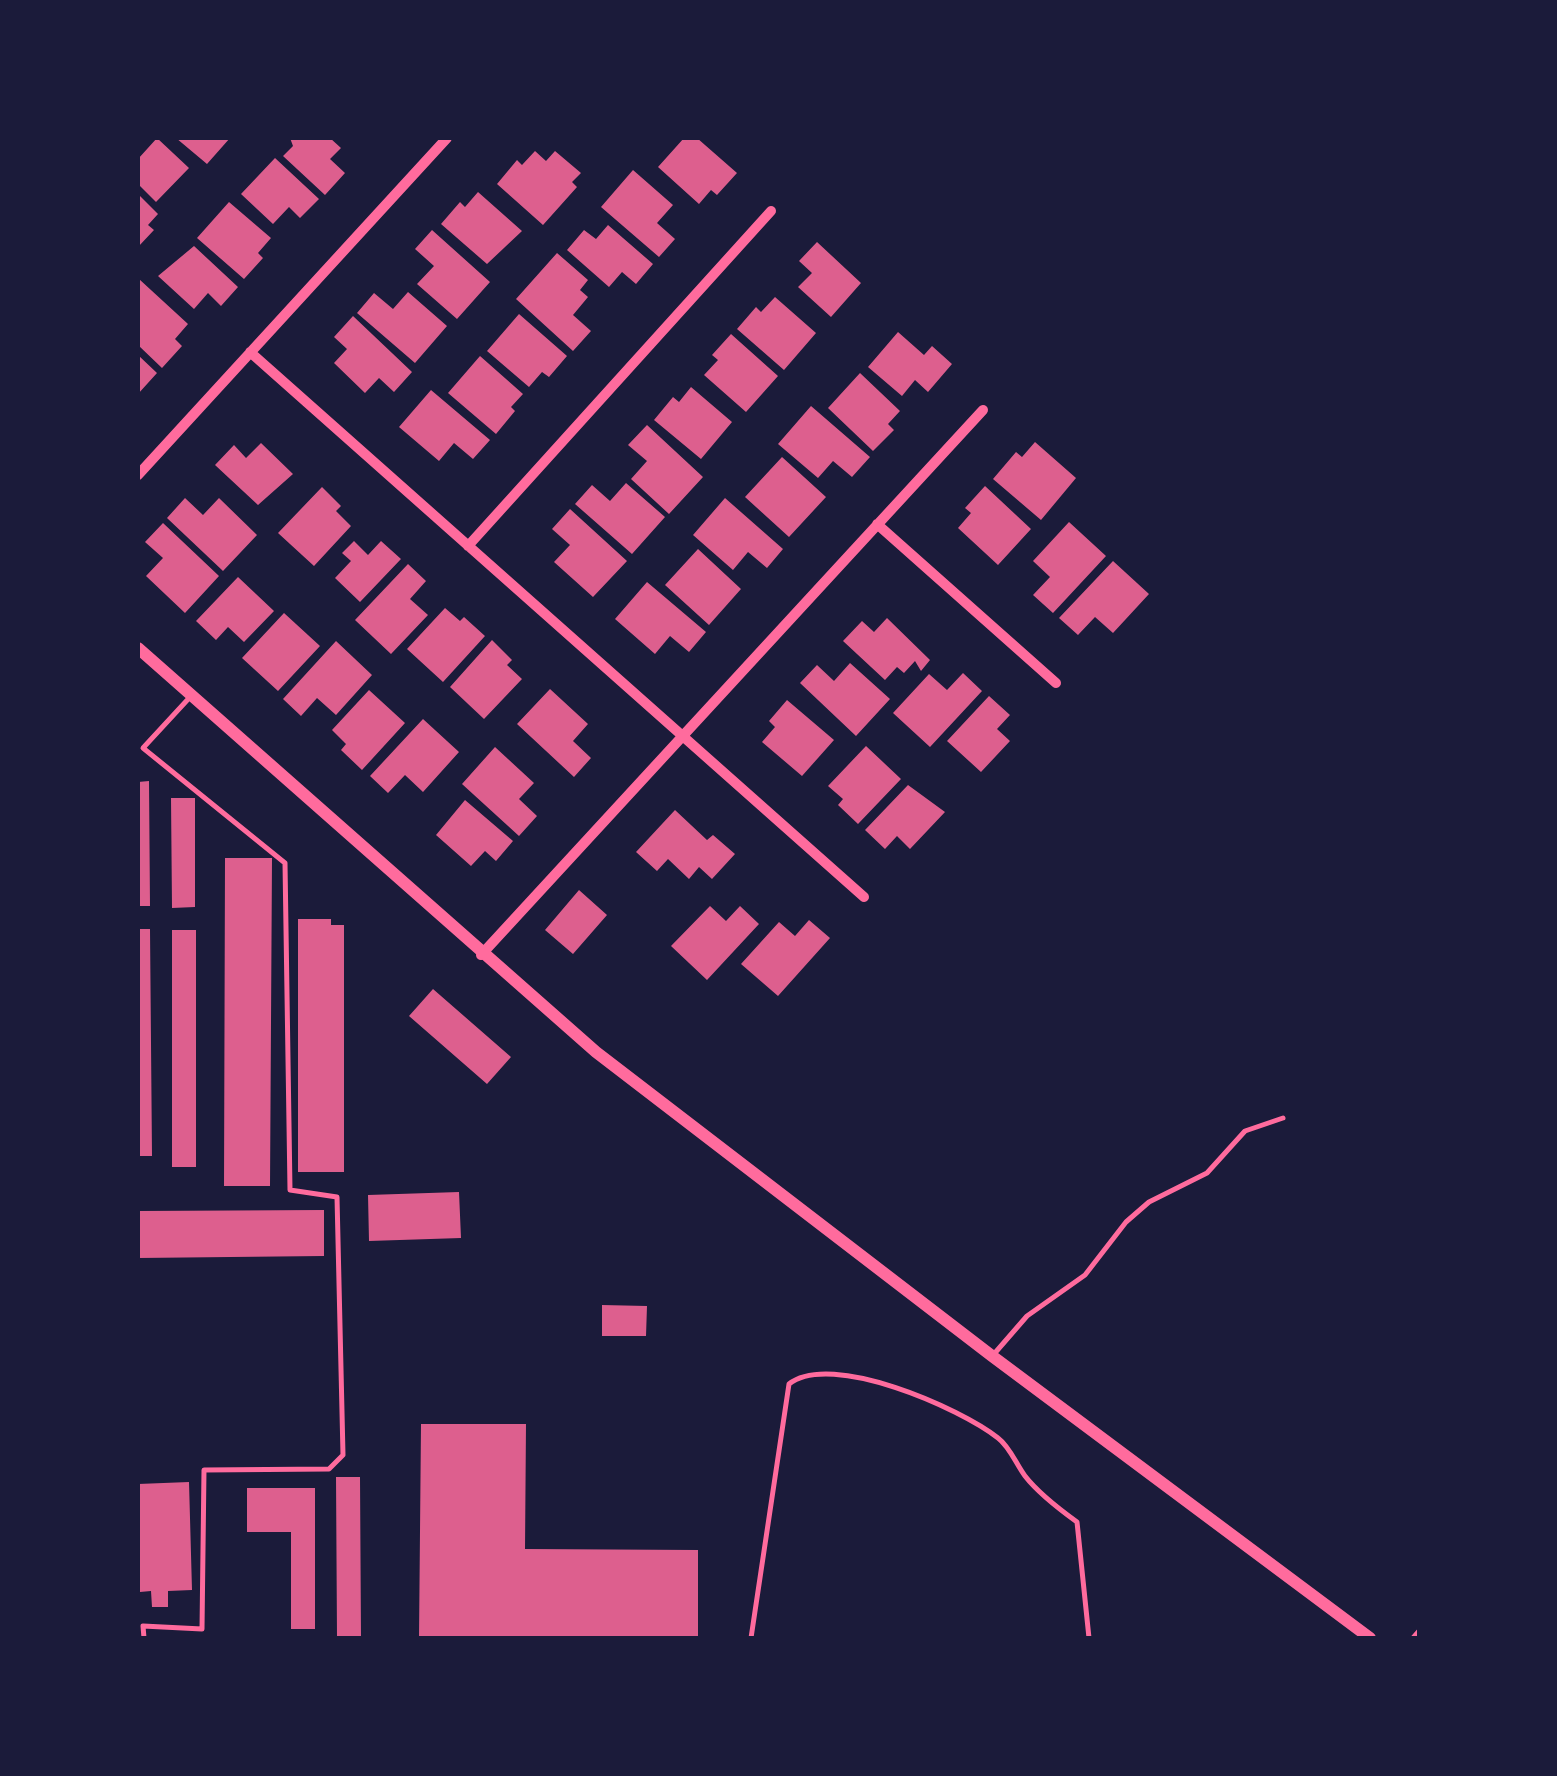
<!DOCTYPE html>
<html>
<head>
<meta charset="utf-8">
<style>
  body { margin:0 }
  #map { position:relative; width:1557px; height:1776px; overflow:hidden; background:#1b1b3a; font-family:"Open Sans",sans-serif }
  canvas { display:block }
  .frame { position:absolute; inset:0; border:140px solid #1b1b3a; pointer-events:none }
</style>
</head>
<body>
<div id="map">
<canvas width="1557" height="1776"></canvas>
<div class="frame"></div>
</div>
<script>
const ctx = document.querySelector('canvas').getContext('2d');
ctx.lineJoin = 'round';
function fillPath(path, color) { ctx.fillStyle = color; ctx.fill(path, 'evenodd'); }
function trace(path, color, width, dash) { ctx.strokeStyle = color; ctx.lineWidth = width; ctx.lineCap = dash ? 'butt' : 'round'; ctx.setLineDash(dash || []); ctx.stroke(path); }
fillPath(new Path2D(`
  M 157,138 L 189,168 L 156,202 L 138,184 L 138,159 Z
  M 176,138 L 230,138 L 207,164 Z
  M 290,138 L 330,138 L 341,148 L 330,159 L 345,173 L 325,195 L 283,156 L 293,146 Z
  M 684,138 L 697,138 L 737,173 L 717,195 L 711,190 L 699,204 L 658,167 Z
  M 535,151 L 546,161 L 555,151 L 581,173 L 572,182 L 577,187 L 543,225 L 497,184 L 517,160 L 522,165 Z
  M 275,158 L 319,199 L 300,218 L 289,207 L 273,224 L 241,194 Z
  M 633,170 L 673,205 L 657,223 L 675,239 L 659,257 L 601,207 Z
  M 478,192 L 522,231 L 487,264 L 441,224 L 460,202 L 465,207 Z
  M 138,194 L 158,214 L 148,225 L 154,230 L 138,247 Z
  M 229,202 L 271,238 L 258,253 L 263,258 L 244,279 L 197,238 Z
  M 608,225 L 653,264 L 636,284 L 622,272 L 609,287 L 567,250 L 584,230 L 596,239 Z
  M 432,230 L 490,282 L 457,319 L 417,284 L 434,266 L 415,249 Z
  M 817,242 L 861,283 L 831,317 L 798,287 L 812,273 L 799,261 Z
  M 194,246 L 238,287 L 221,306 L 208,293 L 194,309 L 158,276 Z
  M 557,253 L 588,280 L 580,290 L 588,297 L 573,315 L 591,331 L 573,351 L 516,299 Z
  M 139,279 L 188,324 L 175,339 L 182,346 L 162,368 L 138,345 Z
  M 408,292 L 447,326 L 415,363 L 357,313 L 374,293 L 393,309 Z
  M 775,297 L 816,333 L 784,370 L 737,329 L 756,307 L 761,312 Z
  M 519,314 L 567,356 L 549,377 L 542,372 L 529,387 L 487,351 Z
  M 353,316 L 412,372 L 394,392 L 379,378 L 365,393 L 334,363 L 347,349 L 334,337 Z
  M 898,332 L 924,355 L 932,346 L 952,364 L 928,392 L 915,380 L 902,396 L 868,367 Z
  M 731,334 L 778,376 L 746,412 L 704,375 L 718,360 L 712,355 Z
  M 138,355 L 157,373 L 138,394 Z
  M 480,356 L 523,394 L 511,407 L 515,411 L 496,434 L 448,393 Z
  M 860,373 L 900,411 L 888,424 L 894,430 L 873,451 L 828,408 Z
  M 691,387 L 732,422 L 701,459 L 654,420 L 673,397 L 679,402 Z
  M 431,390 L 490,440 L 473,459 L 454,443 L 439,461 L 399,427 Z
  M 811,406 L 870,457 L 852,477 L 833,461 L 818,478 L 778,444 Z
  M 647,425 L 703,477 L 669,514 L 631,479 L 647,461 L 628,445 Z
  M 1035,442 L 1076,478 L 1041,520 L 993,479 L 1016,452 L 1022,457 Z
  M 261,443 L 293,474 L 258,505 L 215,465 L 234,445 L 246,458 Z
  M 782,457 L 826,497 L 789,537 L 745,497 Z
  M 626,483 L 665,517 L 632,554 L 575,504 L 592,485 L 610,501 Z
  M 985,486 L 1031,529 L 998,565 L 958,528 L 971,513 L 965,508 Z
  M 322,487 L 341,506 L 336,511 L 351,526 L 314,566 L 278,533 Z
  M 185,498 L 203,515 L 219,498 L 257,535 L 223,571 L 167,518 Z
  M 725,498 L 783,549 L 767,568 L 748,552 L 733,570 L 693,535 Z
  M 570,509 L 627,561 L 593,597 L 554,562 L 570,545 L 552,529 Z
  M 1069,522 L 1106,556 L 1053,613 L 1033,595 L 1050,577 L 1033,561 Z
  M 163,523 L 219,576 L 185,613 L 146,576 L 163,558 L 145,542 Z
  M 354,541 L 368,555 L 381,541 L 401,559 L 360,602 L 335,578 L 351,561 L 342,553 Z
  M 698,549 L 741,589 L 709,625 L 665,585 Z
  M 1113,561 L 1149,594 L 1113,633 L 1095,617 L 1078,635 L 1059,618 Z
  M 408,564 L 426,581 L 410,599 L 428,615 L 391,654 L 355,620 Z
  M 238,577 L 274,611 L 244,642 L 228,627 L 216,640 L 196,621 Z
  M 647,582 L 706,632 L 689,652 L 670,636 L 655,654 L 615,619 Z
  M 445,608 L 460,621 L 464,617 L 485,636 L 443,682 L 407,649 Z
  M 284,613 L 320,646 L 278,691 L 242,658 Z
  M 887,618 L 930,660 L 921,671 L 915,661 L 904,673 L 897,667 L 885,680 L 843,641 L 862,621 L 874,632 Z
  M 492,640 L 512,660 L 507,665 L 522,679 L 484,719 L 450,687 Z
  M 336,641 L 372,675 L 336,715 L 317,698 L 301,716 L 283,699 Z
  M 850,663 L 890,699 L 856,736 L 800,683 L 817,665 L 834,681 Z
  M 963,673 L 982,691 L 930,747 L 893,713 L 929,674 L 947,690 Z
  M 550,689 L 588,724 L 573,741 L 591,758 L 574,777 L 517,724 Z
  M 369,690 L 405,723 L 362,770 L 341,750 L 346,744 L 332,730 Z
  M 989,696 L 1010,715 L 997,729 L 1010,741 L 981,772 L 947,741 Z
  M 787,700 L 834,740 L 802,776 L 762,742 L 775,727 L 769,721 Z
  M 423,719 L 459,752 L 423,792 L 405,775 L 388,793 L 370,776 Z
  M 866,746 L 901,779 L 858,824 L 838,805 L 843,799 L 828,786 Z
  M 495,747 L 534,783 L 519,799 L 537,816 L 519,836 L 462,784 Z
  M 149,781 L 150,906 L 138,906 L 138,782 Z
  M 908,785 L 945,812 L 910,849 L 897,836 L 885,849 L 865,830 Z
  M 171,798 L 195,798 L 195,907 L 172,908 Z
  M 465,800 L 513,841 L 496,861 L 485,851 L 471,866 L 436,835 Z
  M 675,810 L 707,840 L 713,835 L 735,854 L 712,879 L 699,867 L 689,879 L 668,859 L 657,871 L 636,852 Z
  M 225,858 L 272,858 L 270,1186 L 224,1186 Z
  M 579,890 L 607,915 L 573,954 L 545,930 Z
  M 710,906 L 726,921 L 740,906 L 759,924 L 707,980 L 671,946 Z
  M 298,919 L 331,919 L 331,925 L 344,925 L 344,1172 L 298,1172 Z
  M 809,920 L 830,938 L 778,996 L 741,964 L 779,922 L 795,936 Z
  M 138,929 L 150,929 L 152,1156 L 138,1156 Z
  M 172,930 L 196,930 L 196,1167 L 172,1167 Z
  M 433,989 L 511,1057 L 487,1084 L 409,1016 Z
  M 459,1192 L 461,1238 L 369,1241 L 368,1195 Z
  M 324,1210 L 324,1256 L 138,1258 L 138,1211 Z
  M 602,1305 L 647,1306 L 646,1336 L 602,1336 Z
  M 421,1424 L 526,1424 L 525,1549 L 698,1550 L 698,1638 L 419,1638 Z
  M 336,1477 L 360,1477 L 361,1638 L 337,1638 Z
  M 189,1482 L 192,1590 L 168,1591 L 168,1607 L 152,1607 L 151,1591 L 140,1592 L 138,1484 Z
  M 247,1488 L 315,1488 L 315,1629 L 291,1629 L 291,1532 L 247,1532 Z`), '#dd5f8e');
trace(new Path2D(`
  M 994,1354 L 1027,1316 L 1085,1275 L 1126,1222 L 1149,1202 L 1207,1173 L 1245,1131 L 1283,1118
  M 144,1638 L 143,1626 L 202,1629 L 204,1470 L 329,1469 L 343,1455 L 337,1197 L 290,1190 L 285,863 L 143,748 L 191,696
  M 751,1638 L 789,1384 C 831,1351 960,1408 998,1438 C 1010,1447 1016,1464 1025,1476 C 1039,1494 1059,1509 1077,1522 L 1089,1638
  M 1413,1638 L 1420,1630`), '#ff6b9d', 5);
trace(new Path2D(`
  M 250,352 L 864,897
  M 138,475 L 447,138
  M 877,524 L 1056,683
  M 468,546 L 771,211
  M 481,955 L 983,410`), '#ff6b9d', 10);
trace(new Path2D(`
  M 138,648 L 596,1052 L 992,1356 L 1370,1638`), '#ff6b9d', 12);
</script>
</body>
</html>
